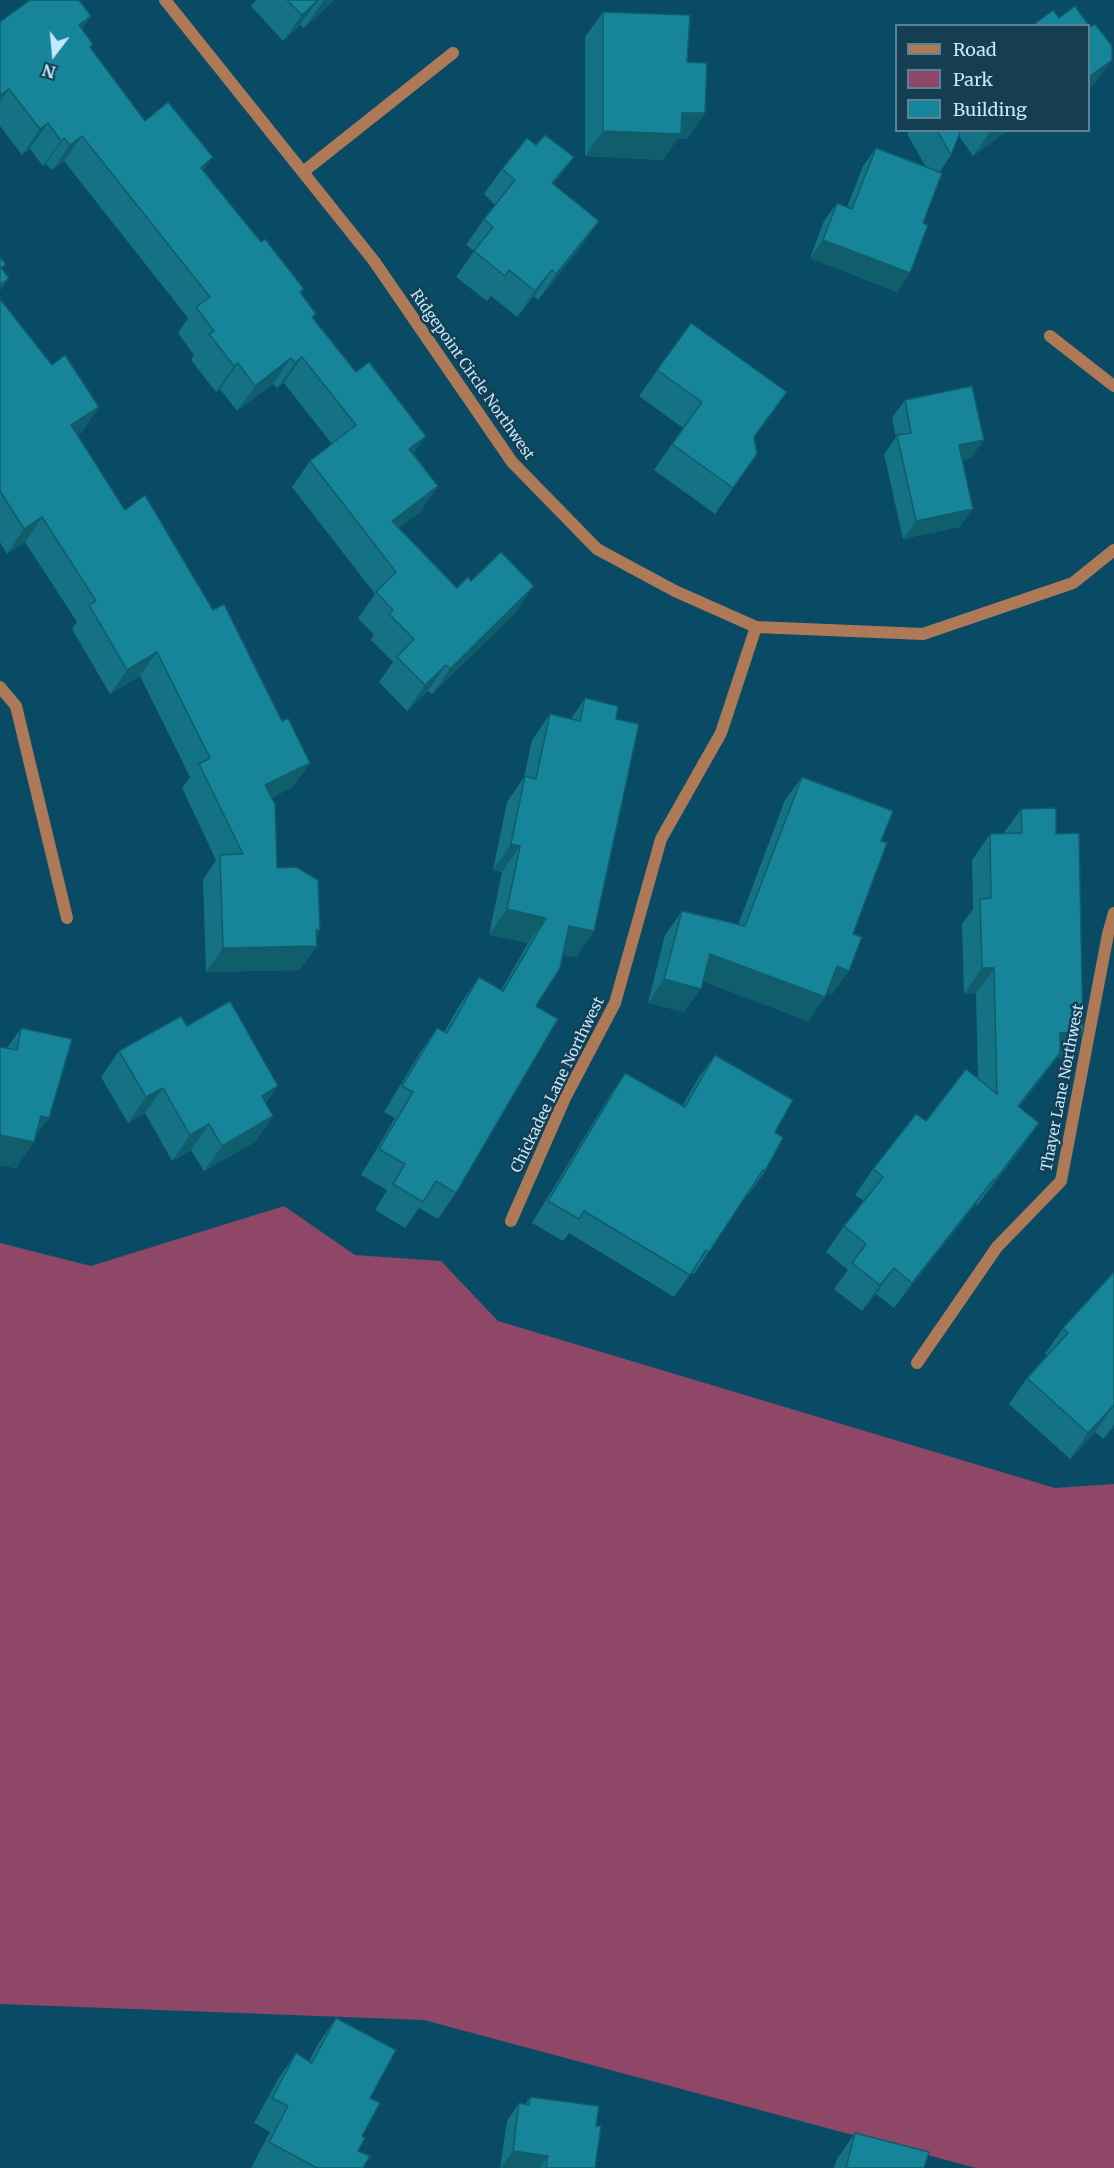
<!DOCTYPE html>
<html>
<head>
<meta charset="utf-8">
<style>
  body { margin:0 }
  #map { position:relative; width:1114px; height:2168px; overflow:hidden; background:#094a65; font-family:Merriweather,serif }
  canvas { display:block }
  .legend { position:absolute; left:895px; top:24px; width:195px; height:108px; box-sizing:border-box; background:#153e52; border:2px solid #5b8296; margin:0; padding:8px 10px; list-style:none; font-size:18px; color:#c3e7fc }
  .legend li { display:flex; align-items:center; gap:12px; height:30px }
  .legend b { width:30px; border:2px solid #5b8296 }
  .north { position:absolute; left:24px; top:24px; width:60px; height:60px; -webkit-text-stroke:4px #153e52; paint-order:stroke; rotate:196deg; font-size:16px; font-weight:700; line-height:24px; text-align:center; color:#c3e7fc }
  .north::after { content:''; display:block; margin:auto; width:21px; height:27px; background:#c3e7fc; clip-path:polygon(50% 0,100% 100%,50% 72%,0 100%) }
</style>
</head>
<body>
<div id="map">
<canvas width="1114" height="2168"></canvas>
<ul class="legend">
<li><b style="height:8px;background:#ad7957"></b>Road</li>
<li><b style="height:16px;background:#8f4767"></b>Park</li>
<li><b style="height:16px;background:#178599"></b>Building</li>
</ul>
<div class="north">N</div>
</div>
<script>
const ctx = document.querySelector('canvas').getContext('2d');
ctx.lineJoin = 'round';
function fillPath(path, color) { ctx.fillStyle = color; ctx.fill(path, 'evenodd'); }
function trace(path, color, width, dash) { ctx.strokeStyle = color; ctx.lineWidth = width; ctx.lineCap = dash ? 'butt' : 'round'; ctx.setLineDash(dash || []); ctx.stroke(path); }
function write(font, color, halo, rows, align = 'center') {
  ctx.font = font + ' Merriweather,serif'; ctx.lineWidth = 5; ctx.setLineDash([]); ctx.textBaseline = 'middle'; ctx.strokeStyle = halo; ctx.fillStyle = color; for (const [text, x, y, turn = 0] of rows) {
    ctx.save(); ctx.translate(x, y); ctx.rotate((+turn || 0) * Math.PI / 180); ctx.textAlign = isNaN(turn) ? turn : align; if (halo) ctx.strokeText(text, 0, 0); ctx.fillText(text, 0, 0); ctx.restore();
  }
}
fillPath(new Path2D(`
  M 284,1206 L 355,1255 L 441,1261 L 498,1321 L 1055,1488 L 1114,1484 L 1114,2168 L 976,2168 L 424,2020 L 0,2004 L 0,1243 L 91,1266 Z`), '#8f4767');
trace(new Path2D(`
  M 165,0 L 374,261 L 512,462 L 597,549 L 675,591 L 756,627 L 923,634 L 1073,583 L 1114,550
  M 303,172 L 453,53
  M 1050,336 L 1114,386
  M 0,687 L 16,706 L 67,918
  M 511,1221 L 565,1098 L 615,1003 L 661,839 L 721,733 L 756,627
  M 917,1363 L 997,1247 L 1061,1181 L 1108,934 L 1114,913`), '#ad7957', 12);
fillPath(new Path2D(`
  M 256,0 L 334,0 L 304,28 L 300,25 L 283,41 L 251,6 Z
  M 603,12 L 687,62 L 705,113 L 687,139 L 677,139 L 663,160 L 585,156 L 585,37 Z
  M 91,16 L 82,29 L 91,48 L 145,121 L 203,171 L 261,242 L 304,289 L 301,294 L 316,314 L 313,318 L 438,486 L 420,512 L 399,528 L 457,588 L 471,581 L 516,612 L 432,694 L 428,691 L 407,711 L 379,682 L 393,662 L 371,640 L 374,635 L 358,618 L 375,594 L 292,487 L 310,461 L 332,444 L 284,383 L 277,388 L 273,384 L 237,411 L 220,389 L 216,392 L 191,360 L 194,355 L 178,333 L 188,318 L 64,161 L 52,170 L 46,164 L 43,166 L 30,149 L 22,155 L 0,126 L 0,22 Z
  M 910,130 L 1008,130 L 973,156 L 959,136 L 951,155 L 940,172 L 923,223 L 910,273 L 897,292 L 810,258 L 824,221 L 837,203 L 847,207 L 863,166 L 876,148 L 926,167 L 907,134 Z
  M 502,169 L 554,185 L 599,221 L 581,247 L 538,300 L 534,296 L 517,317 L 491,296 L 487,301 L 456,277 L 474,251 L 466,245 L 484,219 L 495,205 L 484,194 Z
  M 0,299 L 52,365 L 99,407 L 82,432 L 77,435 L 293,787 L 271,798 L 277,868 L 320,930 L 317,935 L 300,970 L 206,972 L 203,880 L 216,860 L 182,788 L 190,777 L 140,676 L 110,694 L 72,629 L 77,622 L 25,542 L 7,554 L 0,542 Z
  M 691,323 L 755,438 L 757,454 L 715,514 L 654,470 L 683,428 L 639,396 Z
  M 905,400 L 971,458 L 962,460 L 960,527 L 903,539 L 884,454 L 896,437 L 892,418 Z
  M 585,698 L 616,719 L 594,931 L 576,957 L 563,955 L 536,1006 L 456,1193 L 438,1219 L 419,1208 L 405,1228 L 375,1210 L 387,1190 L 361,1175 L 395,1118 L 384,1112 L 419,1054 L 437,1028 L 444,1032 L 461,1003 L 479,977 L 501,990 L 528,943 L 489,935 L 502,872 L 493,870 L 507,802 L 524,777 L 532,740 L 550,714 L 571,719 Z
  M 802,777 L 881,841 L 853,934 L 832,995 L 826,992 L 825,997 L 808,1021 L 702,981 L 684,1012 L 648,1003 L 665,935 L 682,911 L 738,925 L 785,800 Z
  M 1021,809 L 1056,834 L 1083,1032 L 1065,1058 L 1056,1058 L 1042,1078 L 1019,1107 L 1039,1123 L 1021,1149 L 977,1206 L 976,1204 L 894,1308 L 876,1294 L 862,1311 L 834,1289 L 848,1270 L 826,1252 L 844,1226 L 864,1201 L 855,1195 L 873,1169 L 926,1121 L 978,1079 L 976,994 L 964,994 L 962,924 L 973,909 L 972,860 L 990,834 L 1003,834 Z
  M 187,1026 L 266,1104 L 273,1116 L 255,1142 L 204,1171 L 191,1150 L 172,1161 L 145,1113 L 128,1123 L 101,1077 L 119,1051 Z
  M 21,1028 L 36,1137 L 34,1142 L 16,1168 L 0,1165 L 0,1047 L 7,1048 Z
  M 715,1055 L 775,1132 L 765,1171 L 749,1194 L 748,1193 L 694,1274 L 691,1273 L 674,1297 L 569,1233 L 563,1241 L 532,1223 L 610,1095 L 625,1073 L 682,1106 L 699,1077 Z
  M 1114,1274 L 1114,1427 L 1103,1439 L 1095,1432 L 1070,1459 L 1009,1404 L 1027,1378 L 1047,1356 L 1045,1354 L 1063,1328 Z
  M 336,2018 L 370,2098 L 358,2151 L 363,2168 L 251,2168 L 270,2132 L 254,2123 L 278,2079 L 296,2053 L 309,2061 L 318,2044 Z
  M 530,2097 L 596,2126 L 595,2168 L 500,2168 L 507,2121 L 519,2103 L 525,2104 Z
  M 855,2133 L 924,2168 L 834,2168 L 837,2159 Z`), '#147284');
fillPath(new Path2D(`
  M 318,0 L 300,25 L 283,41 L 302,15 Z
  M 324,0 L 334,0 L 304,28 L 322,3 Z
  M 91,16 L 73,42 L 79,25 Z
  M 1112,60 L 1094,85 L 1089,89 L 1089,77 Z
  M 9,89 L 0,102 L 0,95 Z
  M 682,113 L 705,113 L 687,139 L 677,139 L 663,160 L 585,156 L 603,131 Z
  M 48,123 L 30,149 L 22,155 L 40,129 Z
  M 992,130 L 1008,130 L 973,156 L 991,131 Z
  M 82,136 L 64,161 L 52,170 L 70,145 Z
  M 64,138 L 46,164 L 43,166 L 61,141 Z
  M 213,157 L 195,183 L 201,168 Z
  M 574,157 L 555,183 L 534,209 L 552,183 Z
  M 599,221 L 581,247 L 538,300 L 556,274 Z
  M 823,240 L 910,273 L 897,292 L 810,258 Z
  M 552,270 L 534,296 L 517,317 L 535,291 Z
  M 9,278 L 0,291 L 0,285 Z
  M 302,357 L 284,383 L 277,388 L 295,363 Z
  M 291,358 L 273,384 L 237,411 L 255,386 Z
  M 238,363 L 220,389 L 216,392 L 234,366 Z
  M 99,407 L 82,432 L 54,450 L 71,425 Z
  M 426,436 L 408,462 L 409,449 Z
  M 984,440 L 971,458 L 946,464 L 959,445 Z
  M 438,486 L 420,512 L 374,547 L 392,521 Z
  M 973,509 L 960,527 L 903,539 L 916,521 Z
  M 42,517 L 25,542 L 7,554 L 24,529 Z
  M 534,586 L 516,612 L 432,694 L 450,669 Z
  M 157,652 L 140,676 L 110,694 L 127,670 Z
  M 446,665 L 428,691 L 407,711 L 425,685 Z
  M 310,763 L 293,787 L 248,810 L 265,785 Z
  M 511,844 L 520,846 L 502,872 L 493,870 Z
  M 507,909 L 546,918 L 528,943 L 489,935 Z
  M 569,926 L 594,931 L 576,957 L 551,952 Z
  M 316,930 L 320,930 L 309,946 L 317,946 L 300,970 L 206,972 L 223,948 Z
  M 710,954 L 825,997 L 808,1021 L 693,978 Z
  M 837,966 L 849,971 L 832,995 L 820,990 Z
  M 982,968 L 994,968 L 976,994 L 964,994 Z
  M 664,979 L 701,989 L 684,1012 L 648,1003 Z
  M 1083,1032 L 1065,1058 L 1056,1058 L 1042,1078 L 1000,1132 L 1060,1033 Z
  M 278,1086 L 260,1112 L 262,1096 Z
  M 163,1088 L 145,1113 L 128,1123 L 146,1097 Z
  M 41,1116 L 49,1118 L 32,1142 L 34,1142 L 16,1168 L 0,1165 L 0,1135 Z
  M 273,1116 L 255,1142 L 204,1171 L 222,1146 Z
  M 1039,1123 L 1021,1149 L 977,1206 L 995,1180 Z
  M 209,1124 L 191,1150 L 172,1161 L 190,1135 Z
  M 994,1179 L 976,1204 L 894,1308 L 912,1283 Z
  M 894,1268 L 876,1294 L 862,1311 L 880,1285 Z
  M 1113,1406 L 1095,1432 L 1070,1459 L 1088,1433 Z
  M 1114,1424 L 1114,1427 L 1103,1439 Z
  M 513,2151 L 548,2156 L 540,2168 L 501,2168 Z`), '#105d6b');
const building = new Path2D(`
  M 30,0 L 79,0 L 91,16 L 79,25 L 93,44 L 90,47 L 145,121 L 168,102 L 213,157 L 201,168 L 261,242 L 265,239 L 304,289 L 300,292 L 316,314 L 312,317 L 356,372 L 369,362 L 426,436 L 409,449 L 438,486 L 392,521 L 457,588 L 468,577 L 471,581 L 501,552 L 534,586 L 450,669 L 446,665 L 425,685 L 397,657 L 414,639 L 389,614 L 393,610 L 376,592 L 396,572 L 310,461 L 356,425 L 302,357 L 295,363 L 291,358 L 255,386 L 238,363 L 234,366 L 209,334 L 214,331 L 196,307 L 210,297 L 82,136 L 70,145 L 64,138 L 61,141 L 48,123 L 40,129 L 9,89 L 0,95 L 0,22 Z
  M 287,0 L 318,0 L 302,15 Z
  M 1075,6 L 1090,27 L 1095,24 L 1112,46 L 1112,60 L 1089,77 L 1089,26 L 1032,26 L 1053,10 L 1059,18 Z
  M 603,12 L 690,15 L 687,62 L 707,63 L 705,113 L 682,113 L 681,134 L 603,131 Z
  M 937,130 L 961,130 L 951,155 Z
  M 545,135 L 574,157 L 552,183 L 599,221 L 556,274 L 552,270 L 535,291 L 509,270 L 505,276 L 474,251 L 493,227 L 484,219 L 515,180 L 502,169 L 527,138 L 536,145 Z
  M 876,148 L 942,173 L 923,223 L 928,225 L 910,273 L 823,240 L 837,203 L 852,209 Z
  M 0,257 L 6,264 L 1,268 L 9,278 L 0,285 Z
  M 0,299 L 52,365 L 65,355 L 99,407 L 71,425 L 125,510 L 145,495 L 213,610 L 224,604 L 282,721 L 288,718 L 310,763 L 265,785 L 275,804 L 277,868 L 296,867 L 318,880 L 320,930 L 316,930 L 317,946 L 223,948 L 220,855 L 243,854 L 199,764 L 210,758 L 157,652 L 127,670 L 89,605 L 96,601 L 42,517 L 24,529 L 0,491 Z
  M 691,323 L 787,392 L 754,437 L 757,454 L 733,488 L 672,444 L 702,402 L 657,370 Z
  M 972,386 L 984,440 L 959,445 L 973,509 L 916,521 L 897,435 L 911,433 L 905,400 Z
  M 585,698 L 618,706 L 616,719 L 639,724 L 594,931 L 569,926 L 560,968 L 536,1006 L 558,1019 L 456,1193 L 436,1181 L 423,1202 L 393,1184 L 405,1164 L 379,1149 L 413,1092 L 402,1086 L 437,1028 L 447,1033 L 479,977 L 503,991 L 546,918 L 507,909 L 520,846 L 511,844 L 525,776 L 536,779 L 550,714 L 580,721 Z
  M 802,777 L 893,811 L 881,841 L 887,843 L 853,934 L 862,937 L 849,971 L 837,966 L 825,997 L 710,954 L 701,989 L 664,979 L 682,911 L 745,926 Z
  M 1056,808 L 1056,834 L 1079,833 L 1083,1032 L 1060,1033 L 1060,1053 L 1018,1106 L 1039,1123 L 995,1180 L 994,1179 L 912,1283 L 894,1268 L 880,1285 L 852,1263 L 866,1244 L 844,1226 L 883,1177 L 873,1169 L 916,1114 L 926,1121 L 966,1069 L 997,1094 L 994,968 L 982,968 L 980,899 L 991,898 L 990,834 L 1022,833 L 1021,809 Z
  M 230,1001 L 278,1086 L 262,1096 L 273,1116 L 222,1146 L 209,1124 L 190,1135 L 163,1088 L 146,1097 L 119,1051 L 181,1016 L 187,1026 Z
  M 21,1028 L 72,1039 L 49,1118 L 41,1116 L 34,1142 L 0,1135 L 0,1047 L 17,1050 Z
  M 715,1055 L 793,1100 L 775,1132 L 783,1138 L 765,1171 L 763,1170 L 709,1252 L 706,1250 L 690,1275 L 584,1211 L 579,1219 L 548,1201 L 625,1073 L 685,1107 Z
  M 1113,1273 L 1114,1274 L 1114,1407 L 1113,1406 L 1088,1433 L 1027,1378 L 1068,1333 L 1063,1328 Z
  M 336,2018 L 396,2050 L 370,2098 L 380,2103 L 362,2136 L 365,2138 L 358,2151 L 370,2156 L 363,2168 L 317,2168 L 269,2142 L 288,2106 L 272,2098 L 296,2053 L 312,2063 Z
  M 530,2097 L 599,2106 L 596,2126 L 601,2126 L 595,2168 L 546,2168 L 548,2156 L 513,2151 L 519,2103 L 529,2105 Z
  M 855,2133 L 929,2152 L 924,2168 L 846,2168 Z`);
fillPath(building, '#178599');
trace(building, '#105d6b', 1.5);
write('15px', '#c3e7fc', '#153e52', [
  ["Ridgepoint Circle Northwest",472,375,55],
  ["Chickadee Lane Northwest",558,1085,-64],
  ["Thayer Lane Northwest",1063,1088,-79]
]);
</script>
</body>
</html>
